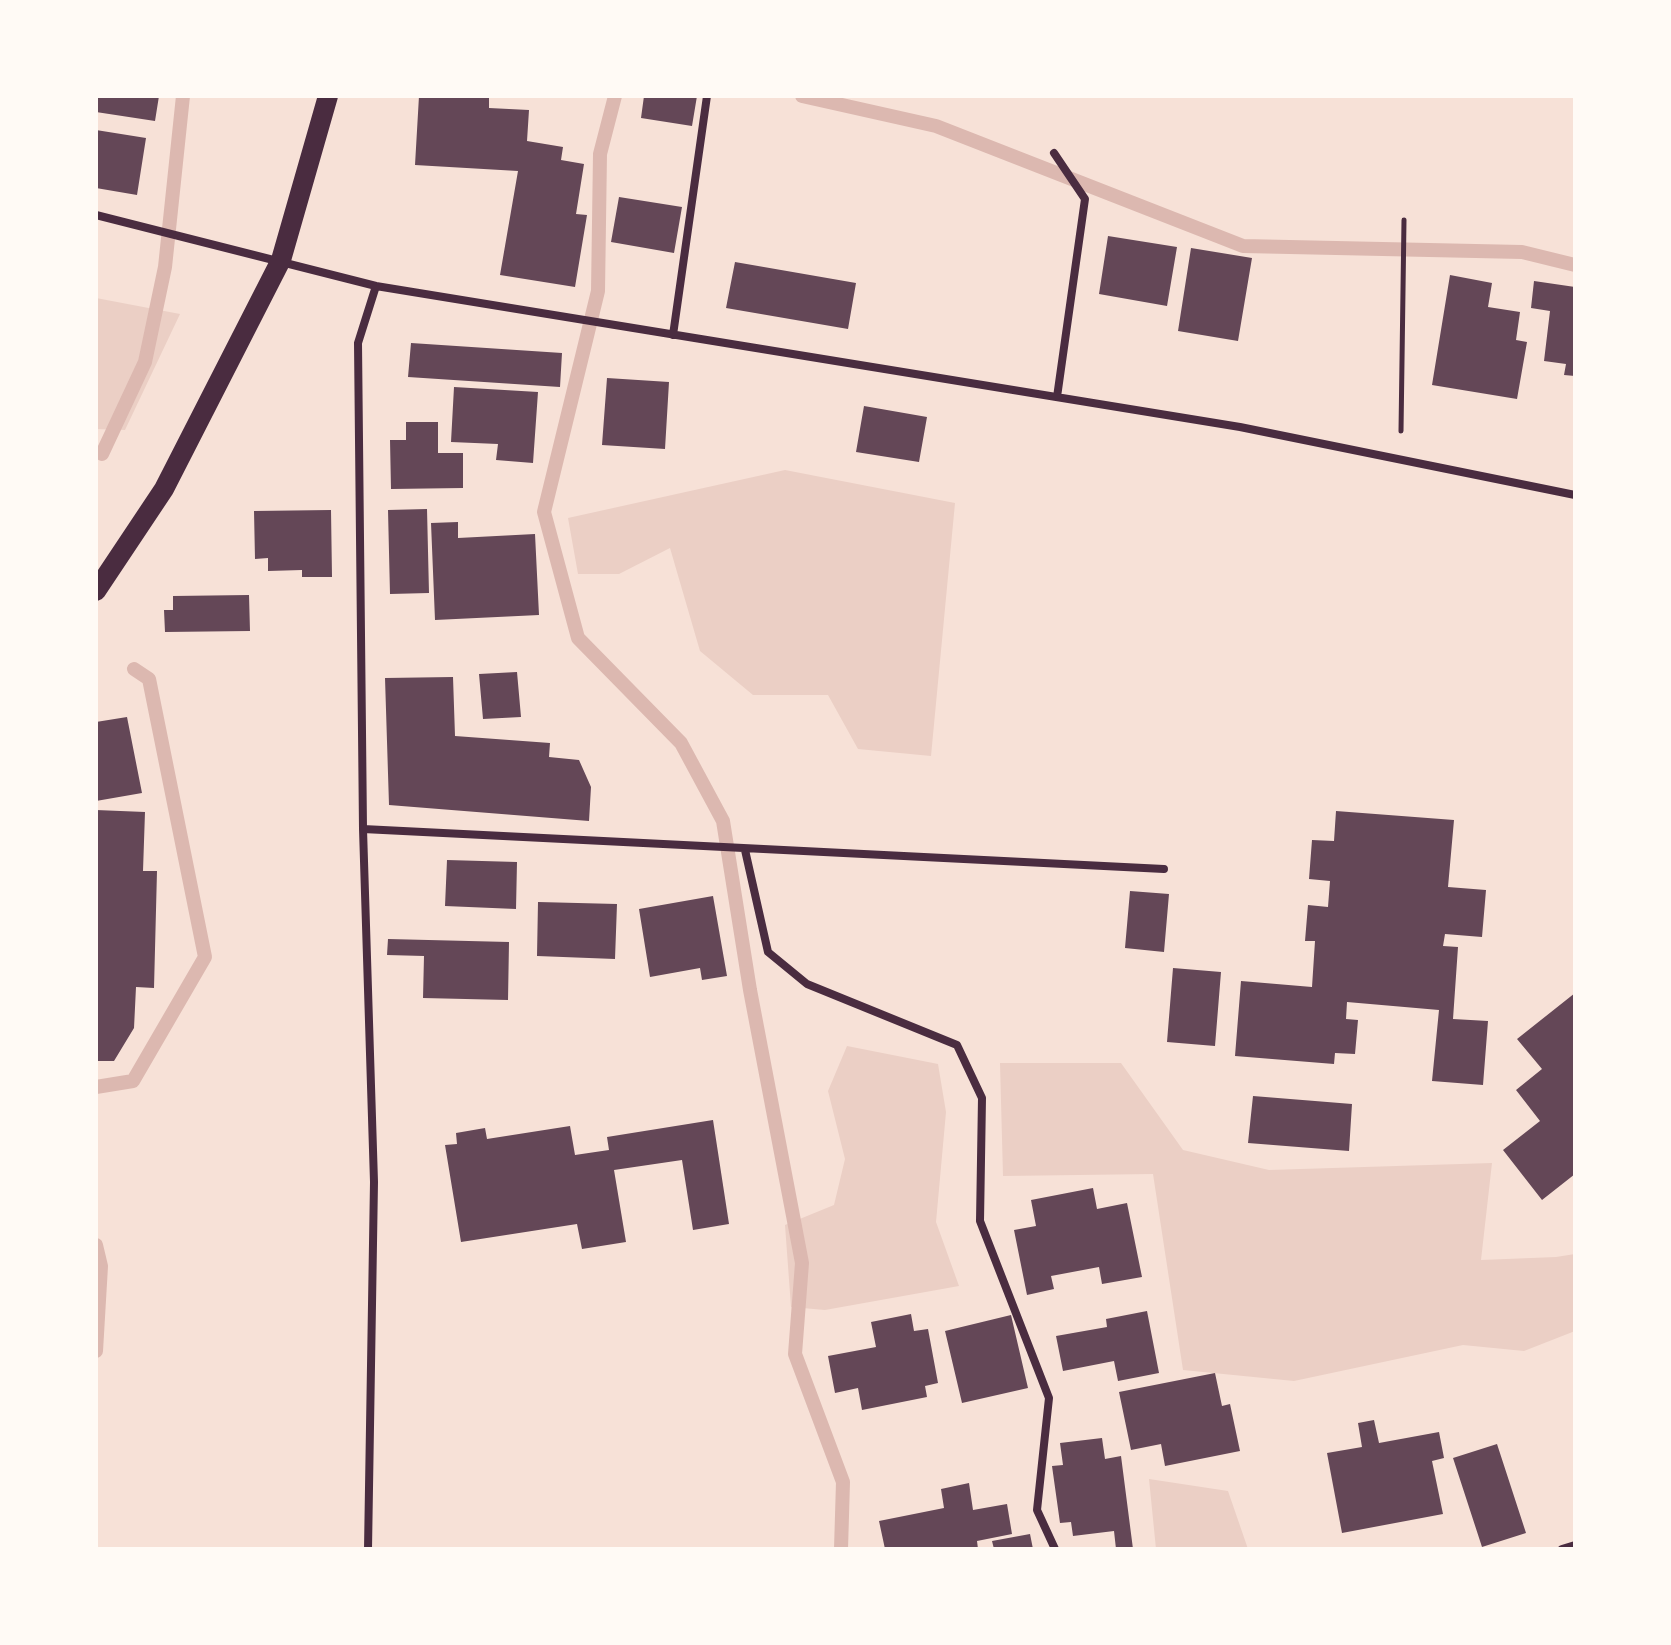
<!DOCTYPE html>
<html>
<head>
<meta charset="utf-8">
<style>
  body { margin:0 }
  #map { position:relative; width:1671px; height:1645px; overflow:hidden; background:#f7e1d7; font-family:"Public Sans",sans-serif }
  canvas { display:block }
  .frame { position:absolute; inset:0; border:98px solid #fffaf5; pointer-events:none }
</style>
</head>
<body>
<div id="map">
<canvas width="1671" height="1645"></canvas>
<div class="frame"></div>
</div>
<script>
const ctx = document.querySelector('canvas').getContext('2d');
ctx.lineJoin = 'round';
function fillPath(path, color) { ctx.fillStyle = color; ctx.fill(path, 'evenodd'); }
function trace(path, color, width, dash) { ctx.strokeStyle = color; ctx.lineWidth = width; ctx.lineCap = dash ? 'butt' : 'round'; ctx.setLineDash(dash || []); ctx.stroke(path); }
fillPath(new Path2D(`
  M 96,298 L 180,314 L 125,430 L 96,429 Z
  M 785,470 L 955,503 L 931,756 L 858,749 L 828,695 L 753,695 L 700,651 L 670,548 L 619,574 L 578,574 L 568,518 Z
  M 847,1046 L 938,1064 L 946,1112 L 936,1222 L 959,1286 L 825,1310 L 791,1307 L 785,1225 L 834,1205 L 845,1159 L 828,1091 Z
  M 1000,1063 L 1121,1063 L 1183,1150 L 1269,1170 L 1492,1163 L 1481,1260 L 1556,1257 L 1575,1254 L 1575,1331 L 1524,1351 L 1463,1345 L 1294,1381 L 1183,1370 L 1153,1174 L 1003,1176 Z
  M 1149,1479 L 1228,1491 L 1248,1549 L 1156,1549 Z`), '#ebcfc5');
trace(new Path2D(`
  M 615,96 L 600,154 L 598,291 L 544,512 L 578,638 L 681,743 L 723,821 L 750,990 L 802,1263 L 795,1354 L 843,1482 L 841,1549
  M 802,96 L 936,126 L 1243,246 L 1522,252 L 1575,265
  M 102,454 L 145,362 L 165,267 L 183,96
  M 96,1087 L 133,1081 L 205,957 L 149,679 L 134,669
  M 96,1245 L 101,1266 L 96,1351`), '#dcb8b0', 14);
fillPath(new Path2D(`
  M 96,96 L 159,96 L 155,121 L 96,112 Z
  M 419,96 L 489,96 L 489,108 L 529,110 L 527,141 L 563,147 L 561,160 L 584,164 L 576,214 L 587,215 L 575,287 L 500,275 L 518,171 L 415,165 Z
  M 644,96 L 697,96 L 692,126 L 641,118 Z
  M 96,130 L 146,138 L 137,195 L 96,188 Z
  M 619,197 L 682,207 L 674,253 L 611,242 Z
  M 1108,236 L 1177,247 L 1167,306 L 1099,294 Z
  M 1191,248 L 1252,258 L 1238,341 L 1178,331 Z
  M 735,262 L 856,283 L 848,329 L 726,308 Z
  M 1450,275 L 1492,283 L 1488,307 L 1520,312 L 1516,340 L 1527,342 L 1517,399 L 1432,385 Z
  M 1534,281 L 1575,287 L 1575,376 L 1564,375 L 1566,364 L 1544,361 L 1550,311 L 1531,308 Z
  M 411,343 L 562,353 L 560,387 L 408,377 Z
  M 607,378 L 669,382 L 665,449 L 602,445 Z
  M 454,387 L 538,392 L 533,463 L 496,460 L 498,444 L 451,442 Z
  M 864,406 L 927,417 L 919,462 L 856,452 Z
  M 406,422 L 438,422 L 438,453 L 463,453 L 463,488 L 391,489 L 390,440 L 406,440 Z
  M 427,509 L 429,593 L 390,594 L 388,510 Z
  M 331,510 L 332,577 L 302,577 L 302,570 L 268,571 L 268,558 L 255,559 L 254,511 Z
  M 458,522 L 458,538 L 535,534 L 539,615 L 435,620 L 431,523 Z
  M 249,595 L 250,631 L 165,632 L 164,610 L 173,610 L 173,596 Z
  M 517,672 L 521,717 L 483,719 L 479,674 Z
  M 453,677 L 455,736 L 550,743 L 549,757 L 579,760 L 591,787 L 589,821 L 389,805 L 385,678 Z
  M 127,717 L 142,793 L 96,801 L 96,722 Z
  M 96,810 L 145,812 L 143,871 L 157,871 L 154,988 L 136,987 L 134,1028 L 114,1061 L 96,1061 Z
  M 1336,811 L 1454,820 L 1448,887 L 1486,890 L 1482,937 L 1445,934 L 1443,946 L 1458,947 L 1453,1019 L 1488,1021 L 1483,1085 L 1432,1081 L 1439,1010 L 1347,1002 L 1346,1019 L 1358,1020 L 1355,1054 L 1335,1053 L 1334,1064 L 1235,1056 L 1241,981 L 1312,987 L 1315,941 L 1305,941 L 1308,905 L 1328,907 L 1330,881 L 1309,879 L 1312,840 L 1334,841 Z
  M 447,860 L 517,862 L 516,909 L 445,906 Z
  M 1130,891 L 1169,894 L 1164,952 L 1125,948 Z
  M 713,896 L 727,976 L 702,980 L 700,968 L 650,977 L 639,909 Z
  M 538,902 L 617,904 L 615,959 L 537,956 Z
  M 388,939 L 509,942 L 508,1000 L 423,998 L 424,956 L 387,955 Z
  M 1173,968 L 1221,972 L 1215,1046 L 1167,1042 Z
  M 1575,993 L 1575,1174 L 1542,1200 L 1503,1150 L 1540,1121 L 1516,1090 L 1542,1069 L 1517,1039 Z
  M 1253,1096 L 1352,1104 L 1349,1151 L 1248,1143 Z
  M 713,1120 L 729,1224 L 693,1230 L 682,1160 L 614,1170 L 626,1242 L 582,1249 L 577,1224 L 461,1242 L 445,1145 L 457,1144 L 456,1133 L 485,1128 L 487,1139 L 570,1126 L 575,1155 L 609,1150 L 607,1137 Z
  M 1093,1188 L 1097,1209 L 1127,1203 L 1142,1277 L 1102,1284 L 1099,1267 L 1051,1276 L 1054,1289 L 1027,1295 L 1014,1230 L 1036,1226 L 1031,1200 Z
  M 1147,1311 L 1159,1373 L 1118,1381 L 1114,1361 L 1063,1371 L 1056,1336 L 1107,1327 L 1106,1319 Z
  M 911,1314 L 914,1331 L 928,1329 L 938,1383 L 925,1386 L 927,1397 L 862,1410 L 858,1388 L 835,1393 L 828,1356 L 876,1347 L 871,1322 Z
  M 1011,1315 L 1028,1388 L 962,1403 L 945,1331 Z
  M 1215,1373 L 1222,1406 L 1230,1404 L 1240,1451 L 1165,1466 L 1161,1444 L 1131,1450 L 1119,1392 Z
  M 1374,1420 L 1379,1443 L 1439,1432 L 1444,1458 L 1432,1461 L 1443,1514 L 1342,1533 L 1327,1453 L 1362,1447 L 1358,1423 Z
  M 1102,1438 L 1105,1459 L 1121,1456 L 1133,1549 L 1116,1549 L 1114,1531 L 1073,1536 L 1071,1522 L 1060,1523 L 1052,1466 L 1063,1465 L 1060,1443 Z
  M 1497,1444 L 1526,1533 L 1482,1547 L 1453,1458 Z
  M 969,1483 L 973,1510 L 1007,1504 L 1012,1534 L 977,1541 L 978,1549 L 885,1549 L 879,1521 L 944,1508 L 941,1489 Z
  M 1030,1534 L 1033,1549 L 994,1549 L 992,1541 Z`), '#644757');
trace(new Path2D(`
  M 1401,431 L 1404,220`), '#4a2c40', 5);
trace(new Path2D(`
  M 1054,153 L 1085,199 L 1057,397
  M 96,215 L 376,286 L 1240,427 L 1575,495
  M 673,335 L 707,96
  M 363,829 L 1164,869
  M 745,850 L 768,952 L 807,984 L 957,1045 L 982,1098 L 980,1221 L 1049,1398 L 1037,1510 L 1055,1549
  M 368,1549 L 374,1182 L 363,829 L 358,343 L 376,286
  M 1562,1549 L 1575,1545`), '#4a2c40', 8);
trace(new Path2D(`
  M 96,591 L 164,489 L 281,260 L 328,96`), '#4a2c40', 20);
</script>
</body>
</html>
